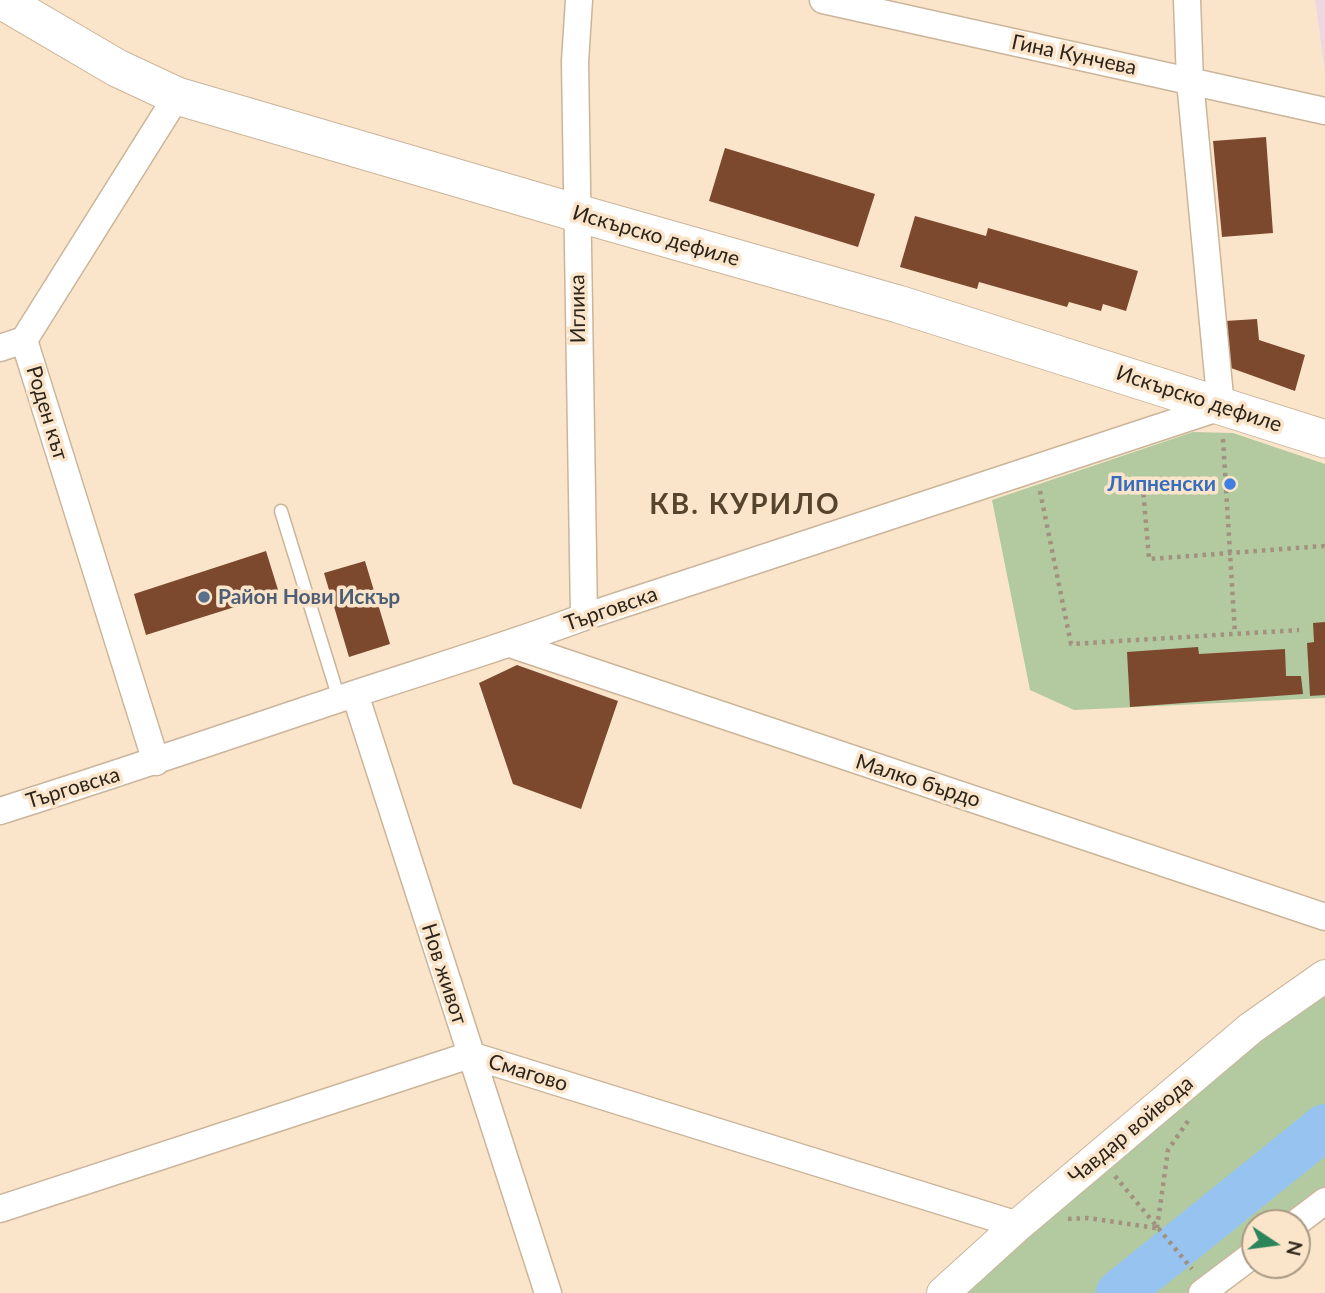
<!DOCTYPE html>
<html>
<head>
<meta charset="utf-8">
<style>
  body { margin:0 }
  #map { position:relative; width:1325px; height:1293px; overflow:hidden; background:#fbe5ca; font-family:Lato,sans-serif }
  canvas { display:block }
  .north { position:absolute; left:1241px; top:1209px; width:70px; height:70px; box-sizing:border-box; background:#fbe5ca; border:2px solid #a89884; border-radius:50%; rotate:103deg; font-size:19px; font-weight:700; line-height:28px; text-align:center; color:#2c241a }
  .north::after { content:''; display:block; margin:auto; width:24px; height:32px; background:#2c855a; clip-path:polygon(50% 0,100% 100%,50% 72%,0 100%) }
</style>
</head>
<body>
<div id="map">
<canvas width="1325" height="1293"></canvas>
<div class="north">N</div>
</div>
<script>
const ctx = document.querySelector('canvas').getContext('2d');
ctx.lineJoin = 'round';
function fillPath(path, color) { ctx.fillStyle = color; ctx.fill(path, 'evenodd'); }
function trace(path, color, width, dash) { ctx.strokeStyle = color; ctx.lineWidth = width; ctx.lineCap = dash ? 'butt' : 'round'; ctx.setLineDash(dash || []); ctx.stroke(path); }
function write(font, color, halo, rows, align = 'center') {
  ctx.font = font + ' Lato,sans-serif'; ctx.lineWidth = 7; ctx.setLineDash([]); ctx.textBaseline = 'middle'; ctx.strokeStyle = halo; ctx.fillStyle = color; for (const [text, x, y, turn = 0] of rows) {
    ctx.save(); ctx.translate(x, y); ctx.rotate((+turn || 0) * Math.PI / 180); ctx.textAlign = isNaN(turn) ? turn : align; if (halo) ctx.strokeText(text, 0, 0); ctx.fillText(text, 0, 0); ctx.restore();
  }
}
fillPath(new Path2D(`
  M 1315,0 L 1325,0 L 1325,72 Z`), '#efd7e2');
fillPath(new Path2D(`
  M 1193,432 L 1233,433 L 1325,464 L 1325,698 L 1074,710 L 1030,690 L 992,500 Z
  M 1325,976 L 1325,1201 L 1296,1223 L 1255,1223 L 1255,1253 L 1202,1293 L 943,1293 Z`), '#b3caa1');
trace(new Path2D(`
  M 1119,1293 L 1325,1127`), '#96c3ef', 46);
fillPath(new Path2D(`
  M 1266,137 L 1273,233 L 1222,237 L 1213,141 Z
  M 725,148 L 875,194 L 858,247 L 709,201 Z
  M 915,216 L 986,236 L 988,228 L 1138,271 L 1126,311 L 1103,304 L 1101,311 L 1069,302 L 1067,307 L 979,282 L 977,289 L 900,267 Z
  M 1257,319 L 1259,340 L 1305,355 L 1295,391 L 1231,368 L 1228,360 L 1225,321 Z
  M 266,551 L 279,593 L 146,635 L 134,594 Z
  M 365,561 L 390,644 L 349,657 L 324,573 Z
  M 1325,622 L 1325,695 L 1310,696 L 1307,643 L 1314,642 L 1313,623 Z
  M 1198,647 L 1199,654 L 1285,649 L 1286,676 L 1301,676 L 1303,694 L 1130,707 L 1127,652 Z
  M 517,665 L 618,701 L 581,809 L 513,784 L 479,683 Z`), '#7c492f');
const service = new Path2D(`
  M 281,511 L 339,699`);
const minor = new Path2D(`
  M 579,0 L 575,62 L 584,617
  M 823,0 L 1325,111
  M 0,348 L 24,340
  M 510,644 L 1325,917
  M 355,694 L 548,1293
  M 156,762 L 24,340 L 177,96
  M 0,811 C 115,775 228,736 342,698 C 423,671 504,647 584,617 L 1221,407 L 1190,81 L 1187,0
  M 0,1209 L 470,1055 L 1018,1225
  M 1296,1223 L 1325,1201
  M 1202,1293 L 1255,1253`);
const tertiary = new Path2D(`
  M 943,1293 L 1018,1225 L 1251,1028 L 1325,976`);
const secondary = new Path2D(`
  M 1,0 L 117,68 L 177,96 L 577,213 L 898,304 L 1325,439`);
trace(service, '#cab59b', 15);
trace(minor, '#cab59b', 29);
trace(tertiary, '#cab59b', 34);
trace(secondary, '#cab59b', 39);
trace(new Path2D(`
  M 1223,439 L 1235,634
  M 1142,477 L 1149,559 L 1324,546 L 1325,550
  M 1040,491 L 1071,644 L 1299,630
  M 1115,1176 L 1192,1269
  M 1068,1219 L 1088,1218 L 1156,1228
  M 1157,1228 L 1168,1150 L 1190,1118`), '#a1917e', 4.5, [3.5, 5]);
trace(service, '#fff', 12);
trace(minor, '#fff', 26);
trace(tertiary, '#fff', 32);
trace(secondary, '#fff', 37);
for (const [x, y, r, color] of [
  [1230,484,7,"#3f7fe0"],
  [204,597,7,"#5c6f8a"]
]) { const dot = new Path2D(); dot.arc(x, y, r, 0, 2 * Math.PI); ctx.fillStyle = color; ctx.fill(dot); trace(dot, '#fbe5ca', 2.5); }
write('21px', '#2c241a', '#fbe5ca', [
  ["Гина Кунчева",1074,55,12],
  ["Искърско дефиле",656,236,16],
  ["Иглика",578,309,-91],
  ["Искърско дефиле",1199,399,18],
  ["Роден кът",47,413,73],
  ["Търговска",611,609,-19],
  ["Малко бърдо",918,781,18],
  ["Търговска",73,788,-17],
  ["Нов живот",444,974,72],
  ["Смагово",528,1073,17],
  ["Чавдар войвода",1131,1130,-40]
]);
write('bold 21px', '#366cbe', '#fbe5ca', [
  ["Липненски",1216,484]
], 'right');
write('bold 21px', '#4e5e75', '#fbe5ca', [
  ["Район Нови Искър",218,597]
], 'left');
ctx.letterSpacing = '2px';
write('bold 28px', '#56442d', '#fbe5ca', [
  ["КВ. КУРИЛО",745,505]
]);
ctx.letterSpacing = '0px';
</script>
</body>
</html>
